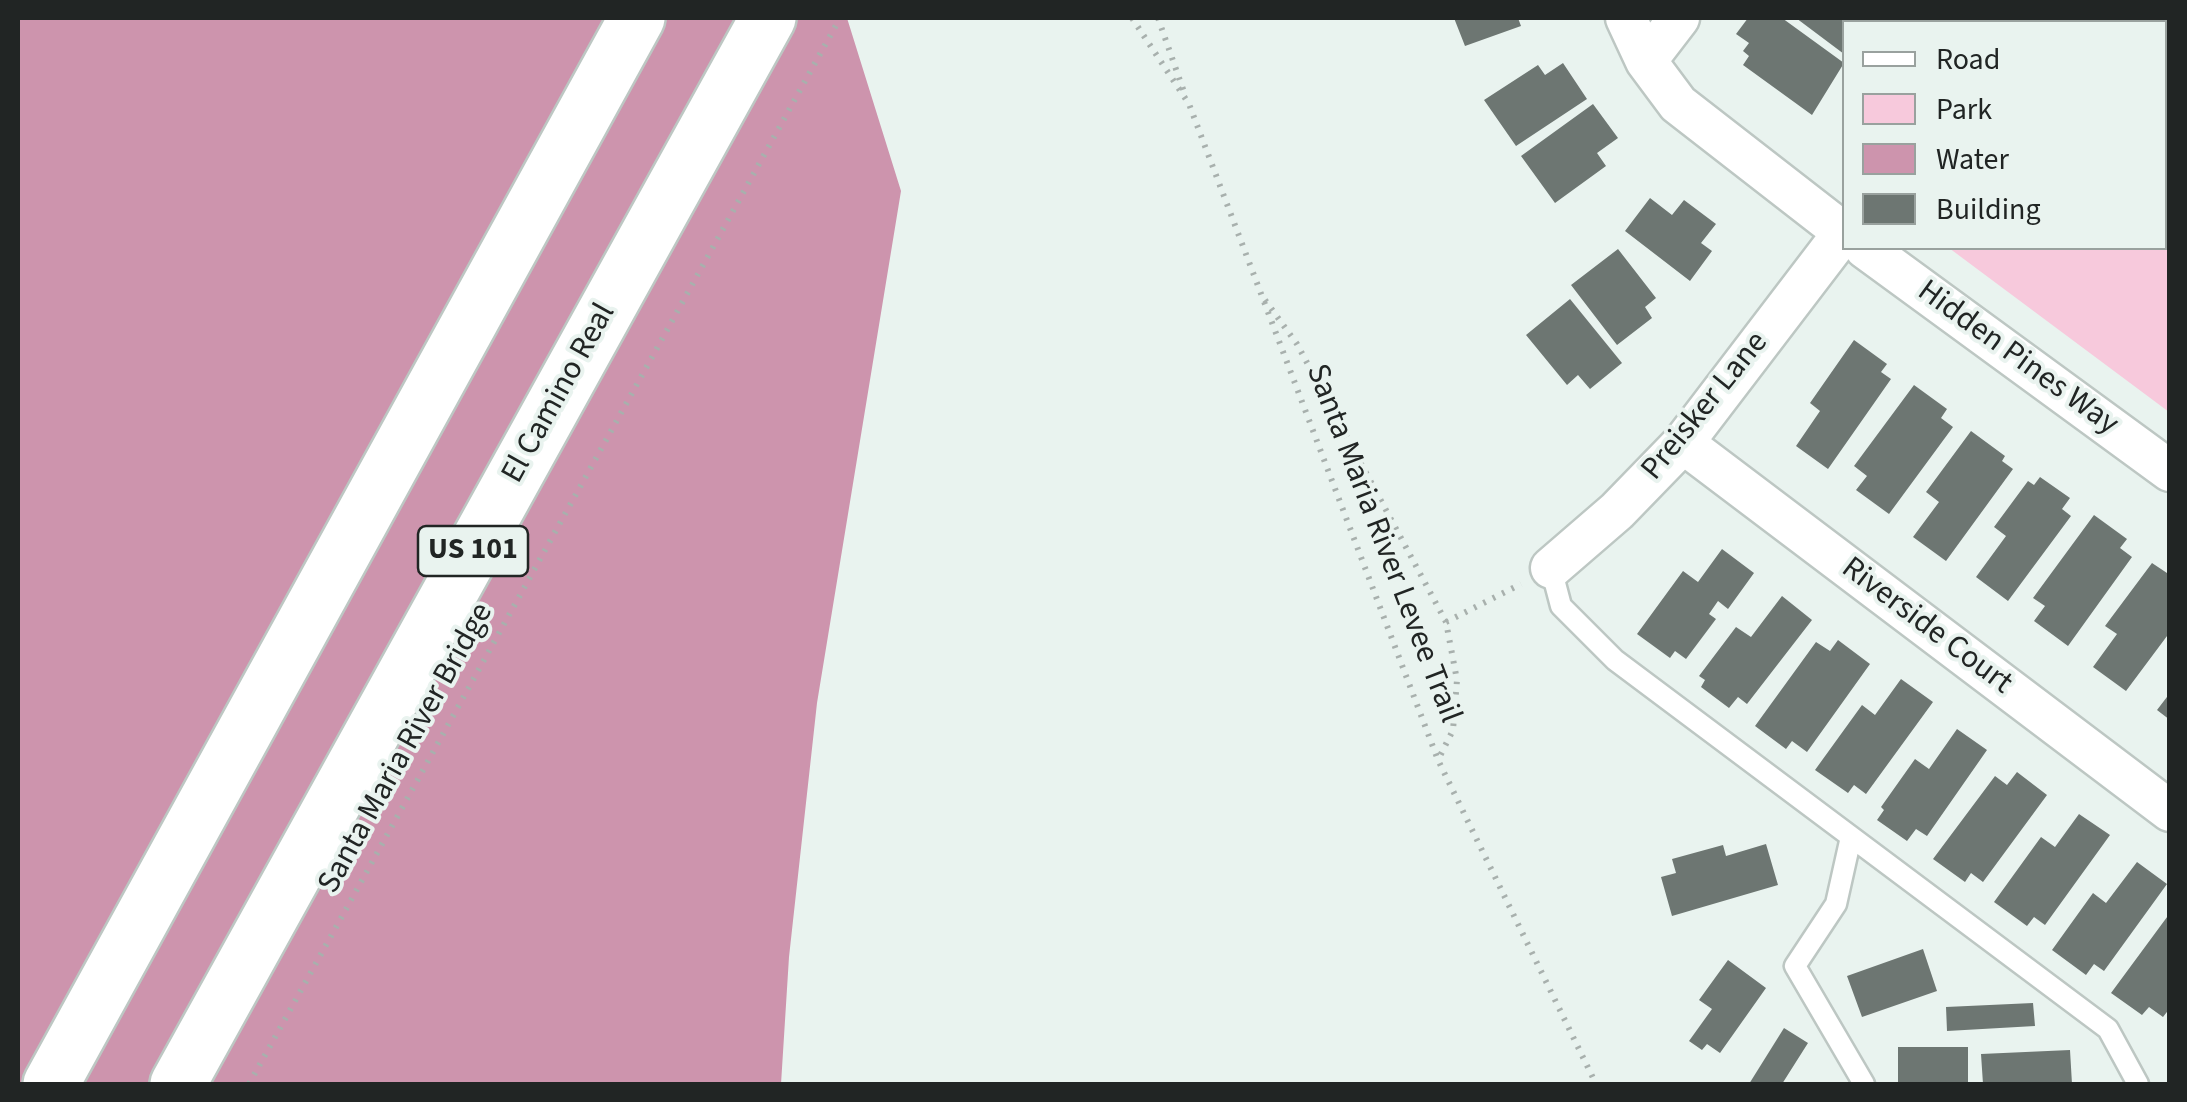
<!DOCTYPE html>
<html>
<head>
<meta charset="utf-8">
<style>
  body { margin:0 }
  #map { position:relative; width:2187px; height:1102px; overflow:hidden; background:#e9f3ef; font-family:"Source Sans 3",sans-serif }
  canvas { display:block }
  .frame { position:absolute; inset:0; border:20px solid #212524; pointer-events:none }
  .legend { position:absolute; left:1842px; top:20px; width:325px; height:230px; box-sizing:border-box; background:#e9f3ef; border:2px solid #99a19e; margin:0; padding:12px 18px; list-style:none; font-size:30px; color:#212524 }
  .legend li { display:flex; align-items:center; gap:20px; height:50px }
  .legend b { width:50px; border:2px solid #99a19e }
</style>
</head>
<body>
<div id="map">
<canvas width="2187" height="1102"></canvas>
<div class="frame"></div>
<ul class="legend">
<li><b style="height:12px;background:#fff"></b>Road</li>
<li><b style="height:28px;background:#f7c9dc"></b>Park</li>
<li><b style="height:28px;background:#cd94ad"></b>Water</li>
<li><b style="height:28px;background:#6d7672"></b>Building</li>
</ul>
</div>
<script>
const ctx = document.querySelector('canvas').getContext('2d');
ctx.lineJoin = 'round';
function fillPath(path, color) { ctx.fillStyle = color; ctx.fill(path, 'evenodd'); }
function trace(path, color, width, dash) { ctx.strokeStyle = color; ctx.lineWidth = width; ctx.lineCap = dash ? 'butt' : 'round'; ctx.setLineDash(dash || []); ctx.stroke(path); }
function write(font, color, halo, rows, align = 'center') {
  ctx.font = font + ' "Source Sans 3",sans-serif'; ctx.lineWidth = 8; ctx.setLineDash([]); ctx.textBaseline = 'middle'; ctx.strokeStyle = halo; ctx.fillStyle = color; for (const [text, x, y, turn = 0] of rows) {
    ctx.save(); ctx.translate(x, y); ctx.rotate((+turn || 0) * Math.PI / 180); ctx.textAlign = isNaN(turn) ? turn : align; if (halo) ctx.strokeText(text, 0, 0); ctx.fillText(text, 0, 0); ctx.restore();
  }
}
fillPath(new Path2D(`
  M 2065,18 L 2169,18 L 2169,412 L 1949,248 L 2164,248 L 2164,22 L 2062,22 Z`), '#f7c9dc');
fillPath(new Path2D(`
  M 18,18 L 847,18 L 901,191 L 817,703 L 789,957 L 781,1084 L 18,1084 Z`), '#cd94ad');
fillPath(new Path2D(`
  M 1454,18 L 1518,18 L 1521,26 L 1465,46 Z
  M 1748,18 L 1782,18 L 1844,63 L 1812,115 L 1743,65 L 1749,56 L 1743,51 L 1749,43 L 1736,34 Z
  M 1796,18 L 1884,18 L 1880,22 L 1844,22 L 1844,54 Z
  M 1563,63 L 1587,99 L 1516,146 L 1484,100 L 1538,65 L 1545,75 Z
  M 1593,104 L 1618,138 L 1597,153 L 1606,166 L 1555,203 L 1521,156 Z
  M 1650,198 L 1672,215 L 1684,200 L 1716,224 L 1701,243 L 1712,251 L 1690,281 L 1625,231 Z
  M 1618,249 L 1656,298 L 1645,307 L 1652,318 L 1617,345 L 1571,285 Z
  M 1570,299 L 1622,363 L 1590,389 L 1578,375 L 1567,385 L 1526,335 Z
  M 1854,340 L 1887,364 L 1881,372 L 1891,379 L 1828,469 L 1796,446 L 1820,411 L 1810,403 Z
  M 1914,385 L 1947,409 L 1941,418 L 1953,427 L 1889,514 L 1856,490 L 1867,476 L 1854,466 Z
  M 1971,431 L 2005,456 L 2002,461 L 2013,469 L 1946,561 L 1913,537 L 1939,502 L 1926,492 Z
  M 2040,477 L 2070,498 L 2062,509 L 2071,516 L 2008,601 L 1976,577 L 2006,536 L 1994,527 L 2028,481 L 2034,485 Z
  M 2094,515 L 2127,539 L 2120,548 L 2132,557 L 2068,646 L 2034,621 L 2045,606 L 2033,598 Z
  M 1722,549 L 1754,573 L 1728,609 L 1718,601 L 1709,614 L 1716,619 L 1686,659 L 1675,651 L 1670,658 L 1637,634 L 1683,571 L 1698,582 Z
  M 2152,563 L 2170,575 L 2170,632 L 2126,691 L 2093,667 L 2117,634 L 2105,626 Z
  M 1782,596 L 1812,620 L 1747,704 L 1738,697 L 1729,708 L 1701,687 L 1705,680 L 1699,676 L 1736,627 L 1751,637 Z
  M 1838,640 L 1870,664 L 1807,752 L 1792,741 L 1786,749 L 1755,726 L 1816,642 L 1830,651 Z
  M 1901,679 L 1933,702 L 1866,794 L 1854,785 L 1848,793 L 1815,770 L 1862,705 L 1875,715 Z
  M 2170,693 L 2170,720 L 2157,710 Z
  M 1957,729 L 1987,750 L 1927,836 L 1916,829 L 1907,841 L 1877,820 L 1884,810 L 1881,807 L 1915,759 L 1929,769 Z
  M 2017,772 L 2047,795 L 1983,882 L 1971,873 L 1965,882 L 1933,859 L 1995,776 L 2007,785 Z
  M 2079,814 L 2110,835 L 2045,925 L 2034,917 L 2027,926 L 1994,902 L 2041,837 L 2055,847 Z
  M 1766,844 L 1778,885 L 1672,916 L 1661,877 L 1676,873 L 1672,859 L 1723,845 L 1726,856 Z
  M 2137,862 L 2167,884 L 2104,971 L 2094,964 L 2086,975 L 2052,950 L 2093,893 L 2106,903 Z
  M 2170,913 L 2170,1008 L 2163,1017 L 2149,1007 L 2142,1015 L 2111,993 Z
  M 1923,949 L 1937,991 L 1862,1017 L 1847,976 Z
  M 1728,960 L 1766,988 L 1720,1053 L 1707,1044 L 1702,1050 L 1689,1041 L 1712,1009 L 1699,1000 Z
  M 2033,1003 L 2035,1026 L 1947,1031 L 1946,1007 Z
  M 1784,1028 L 1808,1043 L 1782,1084 L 1749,1084 Z
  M 1898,1047 L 1968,1047 L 1968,1084 L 1898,1084 Z
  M 2070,1050 L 2072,1084 L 1983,1084 L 1981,1054 Z`), '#6d7672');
const service = new Path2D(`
  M 1551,568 L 1561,606 L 1615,660 L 2108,1029 L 2138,1084
  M 1851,837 L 1836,904 L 1795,966 L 1864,1084`);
const minor = new Path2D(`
  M 1626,18 L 1646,61 L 1678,104 L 1844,233
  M 2003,22 L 2007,18
  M 1646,61 L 1679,18
  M 1865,248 L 2170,471
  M 1683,443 L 2170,811
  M 1551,568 L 1617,511 L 1683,443 L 1844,232`);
const motorway = new Path2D(`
  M 51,1084 L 637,18
  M 178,1084 L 768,18`);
trace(service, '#bdc7c3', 25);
trace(minor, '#bdc7c3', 45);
trace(motorway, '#bdc7c3', 60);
trace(new Path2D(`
  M 1132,18 L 1189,104 L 1438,760 L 1596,1084
  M 1158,18 L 1184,92
  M 1265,300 L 1297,344 L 1446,622 L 1457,680 L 1453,730 L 1438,760
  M 1446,622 L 1521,584
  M 249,1084 L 840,18`), '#a8b0ad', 6, [2.5, 8]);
trace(service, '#fff', 20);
trace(minor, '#fff', 40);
trace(motorway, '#fff', 55);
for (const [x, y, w] of [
  [473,551,110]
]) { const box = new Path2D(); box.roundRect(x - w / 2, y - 25, w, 50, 8); ctx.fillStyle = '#e9f3ef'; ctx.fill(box); trace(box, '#212524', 2.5); }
write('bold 30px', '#212524', null, [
  ["US 101",473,551]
]);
write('32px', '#212524', '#e9f3ef', [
  ["Hidden Pines Way",2017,359,36],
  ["El Camino Real",560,394,-61],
  ["Preisker Lane",1706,407,-51],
  ["Santa Maria River Levee Trail",1382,544,69],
  ["Riverside Court",1926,627,37],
  ["Santa Maria River Bridge",407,749,-61]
]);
</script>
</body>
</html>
